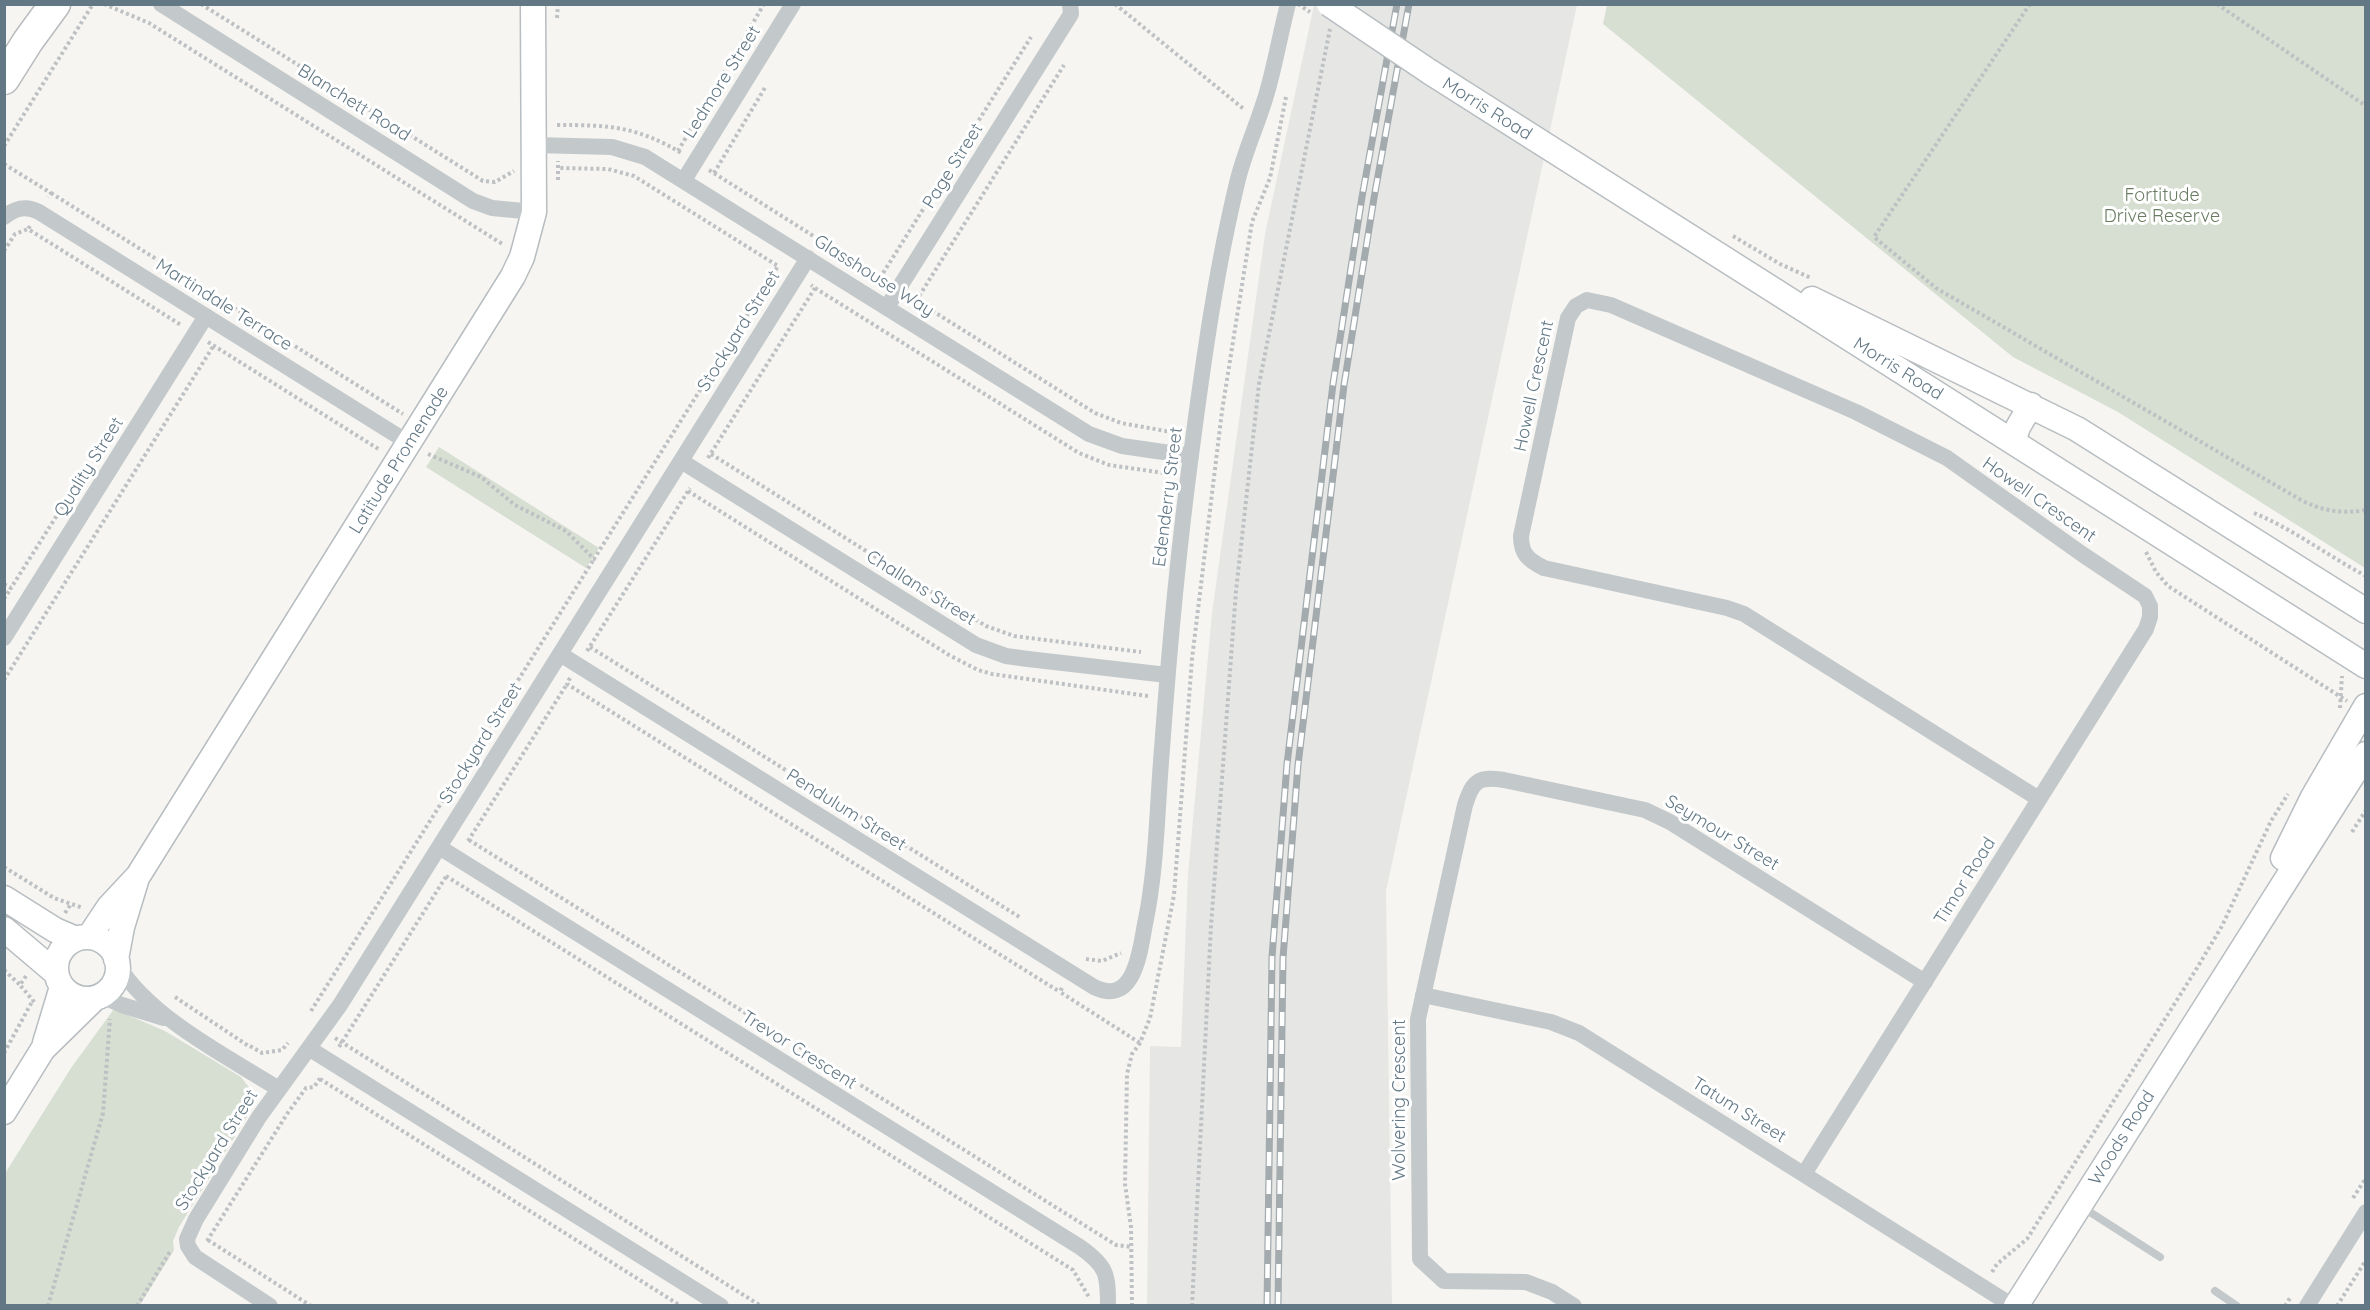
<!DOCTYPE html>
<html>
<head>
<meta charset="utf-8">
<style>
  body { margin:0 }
  #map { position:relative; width:2370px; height:1310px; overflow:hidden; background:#f6f5f1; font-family:Quicksand,sans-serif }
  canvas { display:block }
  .frame { position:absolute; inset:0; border:6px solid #627885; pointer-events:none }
</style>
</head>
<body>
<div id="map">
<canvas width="2370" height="1310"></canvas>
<div class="frame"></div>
</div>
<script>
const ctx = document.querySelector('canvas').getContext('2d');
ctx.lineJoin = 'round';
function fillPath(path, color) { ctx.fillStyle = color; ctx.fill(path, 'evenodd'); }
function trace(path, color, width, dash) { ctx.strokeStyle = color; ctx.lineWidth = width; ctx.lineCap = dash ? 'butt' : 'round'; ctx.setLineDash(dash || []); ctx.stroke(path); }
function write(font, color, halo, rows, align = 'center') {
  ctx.font = font + ' Quicksand,sans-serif'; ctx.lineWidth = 6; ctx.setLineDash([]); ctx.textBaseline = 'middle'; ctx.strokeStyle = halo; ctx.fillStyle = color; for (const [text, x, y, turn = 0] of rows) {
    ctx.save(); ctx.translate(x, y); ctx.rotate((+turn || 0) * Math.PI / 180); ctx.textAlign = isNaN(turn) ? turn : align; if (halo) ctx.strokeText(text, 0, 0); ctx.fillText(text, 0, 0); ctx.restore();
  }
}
fillPath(new Path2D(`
  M 1314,5 L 1577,5 L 1386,891 L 1392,1305 L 1147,1306 L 1150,1046 L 1181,1047 L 1188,874 L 1212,613 L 1265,234 Z`), '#e6e7e5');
fillPath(new Path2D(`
  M 1607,5 L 2365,5 L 2365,568 L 2118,412 L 2013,357 L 1603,24 Z
  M 439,447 L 599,548 L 586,568 L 426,467 Z
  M 114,1009 L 165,1031 L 241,1077 L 251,1090 L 252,1105 L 250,1112 L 179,1227 L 173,1241 L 174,1250 L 140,1305 L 5,1305 L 4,1175 L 71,1068 Z`), '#d7ded2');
const secondary = new Path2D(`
  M 1430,72 L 2366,666
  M 1812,299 L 2077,429 L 2366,611
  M 2013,442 L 2018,427 L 2031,405
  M 2283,858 L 2313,797 L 2366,706
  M 4,898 L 55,930 L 76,939
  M 4,929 L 56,973
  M56 968a31 31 0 1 1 62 0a31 31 0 1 1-62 0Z
  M 89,937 L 109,907 L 138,876 L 513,276 L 522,257 L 534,212 L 533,4
  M 116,959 L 122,927 L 136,881
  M 45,1043 L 62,987
  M 4,1112 L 43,1049 L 95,998
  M 2016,1306 L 2366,754`);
const highway = new Path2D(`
  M 4,79 L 28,41 L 55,4`);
trace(secondary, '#b7bdc1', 27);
trace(highway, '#b7bbbe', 33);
trace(new Path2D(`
  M 104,4 L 149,23 L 504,245
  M 201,4 L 483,181 L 495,182 L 514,171
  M 1115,4 L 1245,110
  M 2030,4 L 1874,237 L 1936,288 L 2301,500 C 2322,511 2342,514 2366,510
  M 2217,4 L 2366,106
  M 557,18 L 558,4
  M 557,125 C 609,125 637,126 683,154
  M 4,146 L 93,4
  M 678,151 L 764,4
  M 4,164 L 51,193 L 48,197
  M 709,170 L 883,280
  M 714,173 L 766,86
  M 558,180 L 558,161
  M 51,193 L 403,414
  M 30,226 L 28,229 L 181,325
  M 1733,236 L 1780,264 L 1811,278
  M 4,251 L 15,234 L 28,229
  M 880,278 L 1031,37
  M 815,288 L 1079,453 L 1109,465 L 1171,474
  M 912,298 L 1095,413 L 1121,423 L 1177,433
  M 916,301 L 1064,65
  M 208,342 L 380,450
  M 428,454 L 481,477 L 515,505 L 566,531 L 594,559 L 778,266 L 634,176 L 608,169 L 558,168
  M 711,454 L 986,626 L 1014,636 L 1141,652
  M 708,458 L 815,288 L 811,285
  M 688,491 L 949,655 L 978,670 L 992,674 L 1148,696
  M 2254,513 C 2293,529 2328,556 2366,576
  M 2146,552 L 2156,572 L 2168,586 L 2347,701
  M 4,584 L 11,588 L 85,471
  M 4,599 L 11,588
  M 590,647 L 1021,918
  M 587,651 L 690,488
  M 570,678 L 567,684 L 1060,992
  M 4,680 L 214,345
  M 2340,708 L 2342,676
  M 2352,832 L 2366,810
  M 469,840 L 1116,1245 L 1132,1247
  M 468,841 L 567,684
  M 4,867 L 54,898 L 83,908
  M 446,876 L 1073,1270 L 1090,1299
  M 65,913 L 71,904
  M 1086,959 L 1102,961 L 1121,953
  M 4,970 L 20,985
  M 26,976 L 20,985 L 35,1003
  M 1062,988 L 1060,992 L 1140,1043
  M 175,997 L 250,1047
  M 311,1011 L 594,559
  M 335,1038 L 761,1306
  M 250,1046 L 262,1053 L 282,1050 L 288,1043
  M 339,1047 L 447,875
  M 4,1053 L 33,1000
  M 320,1079 L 681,1306
  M 2353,1198 L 2366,1178
  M 208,1240 L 311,1306
  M 207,1241 L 287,1114 L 306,1088 L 314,1087 L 321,1077
  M 1992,1272 L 1997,1264 L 2027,1239 L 2197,968 L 2222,926 L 2271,821 L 2288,794
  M 48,1306 L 103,1113 L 110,1019
  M 137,1306 L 171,1250
  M 1132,1306 L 1131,1227 L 1125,1184 L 1127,1074 L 1132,1054 L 1140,1043 L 1150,1018 L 1174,895 L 1192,659 L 1222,411 L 1252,222 L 1270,178 L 1286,97
  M 1192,1306 L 1211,926 L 1236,591 L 1259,384 L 1330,29
  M 2285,1306 L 2290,1298
  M 2337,1306 L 2366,1260`), '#bec1c3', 4, [3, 3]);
trace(new Path2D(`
  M 2082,1207 L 2160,1257
  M 2215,1291 L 2237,1306`), '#c3c8ca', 8);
trace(new Path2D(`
  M 161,4 L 473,201 L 492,208 L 534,212
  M 534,145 L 612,147 L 645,157 L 1089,434 L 1122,446 L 1191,456
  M 684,180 L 793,4
  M 4,217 C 15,208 26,205 39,212 L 409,443
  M 887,307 L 1071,14 L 1070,4
  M 681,461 L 976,645 L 1006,656 L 1028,659 L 1167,675
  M 4,638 L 206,316
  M 560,654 L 1094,987 C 1135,1007 1140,950 1145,924 C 1157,867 1157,807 1162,749 C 1169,651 1178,552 1191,455 C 1203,363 1216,269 1238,179 C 1246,147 1261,117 1269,85 C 1276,59 1281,31 1288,4
  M 439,847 L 1080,1247 C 1107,1266 1108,1274 1108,1306
  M 118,965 C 149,1017 228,1057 279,1089
  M 1423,995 L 1551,1022 L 1579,1033 L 2013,1306
  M 101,996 L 122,1005 L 164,1018
  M 310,1049 L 721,1306
  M 1804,1174 L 2146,629 L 2150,617 L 2150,606 L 2145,596 L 2082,554 L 1947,458 L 1856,412 L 1611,305 L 1587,300 L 1576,306 L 1568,318 L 1521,536 C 1521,554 1528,560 1544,568 L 1727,608 L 1744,614 L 2039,799
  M 270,1306 L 195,1257 L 188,1246 L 187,1239 L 196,1219 L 259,1117 L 340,1005 L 808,258
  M 1574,1306 L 1552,1292 L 1526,1282 L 1444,1281 L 1420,1259 L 1418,1019 L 1465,805 C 1473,780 1479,776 1504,780 L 1645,810 L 1670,822 L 1925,982
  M 2307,1306 L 2366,1212`), '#c3c8ca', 16);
trace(secondary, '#fff', 24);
trace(highway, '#fff', 30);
const rail = new Path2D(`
  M 1267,1306 L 1272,957 L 1287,764 L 1333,384 L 1362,197 L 1397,4
  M 1278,1306 L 1283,958 L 1298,765 L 1344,385 L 1374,198 L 1409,4`);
trace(rail, '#a3abaf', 7);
trace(rail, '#fff', 4.5, [14]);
const secondaryBridge = new Path2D(`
  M 1329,4 L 1430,72`);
trace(secondaryBridge, '#b7bdc1', 27, []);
trace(new Path2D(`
  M 1298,4 L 1310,12`), '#bec1c3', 4, [3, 3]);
trace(secondaryBridge, '#fff', 24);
write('18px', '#627885', '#fff', [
  ["Ledmore Street",722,82,-58],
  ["Blanchett Road",354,103,32],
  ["Morris Road",1487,109,32],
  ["Page Street",953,166,-58],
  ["Glasshouse Way",874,276,32],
  ["Martindale Terrace",224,305,32],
  ["Stockyard Street",739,331,-58],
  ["Morris Road",1898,369,32],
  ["Howell Crescent",1534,386,-78],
  ["Latitude Promenade",399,460,-58],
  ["Quality Street",89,467,-58],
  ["Edenderry Street",1168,497,-83],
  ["Howell Crescent",2039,500,35],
  ["Challans Street",921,588,32],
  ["Stockyard Street",481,743,-58],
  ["Pendulum Street",846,810,32],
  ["Seymour Street",1722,833,31],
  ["Timor Road",1965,881,-58],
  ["Trevor Crescent",799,1050,32],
  ["Wolvering Crescent",1400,1100,-90],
  ["Tatum Street",1739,1110,32],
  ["Woods Road",2122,1138,-58],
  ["Stockyard Street",217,1150,-58]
]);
write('18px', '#697c62', '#fff', [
  ["Fortitude",2162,196],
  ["Drive Reserve",2162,217]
]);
</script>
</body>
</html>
